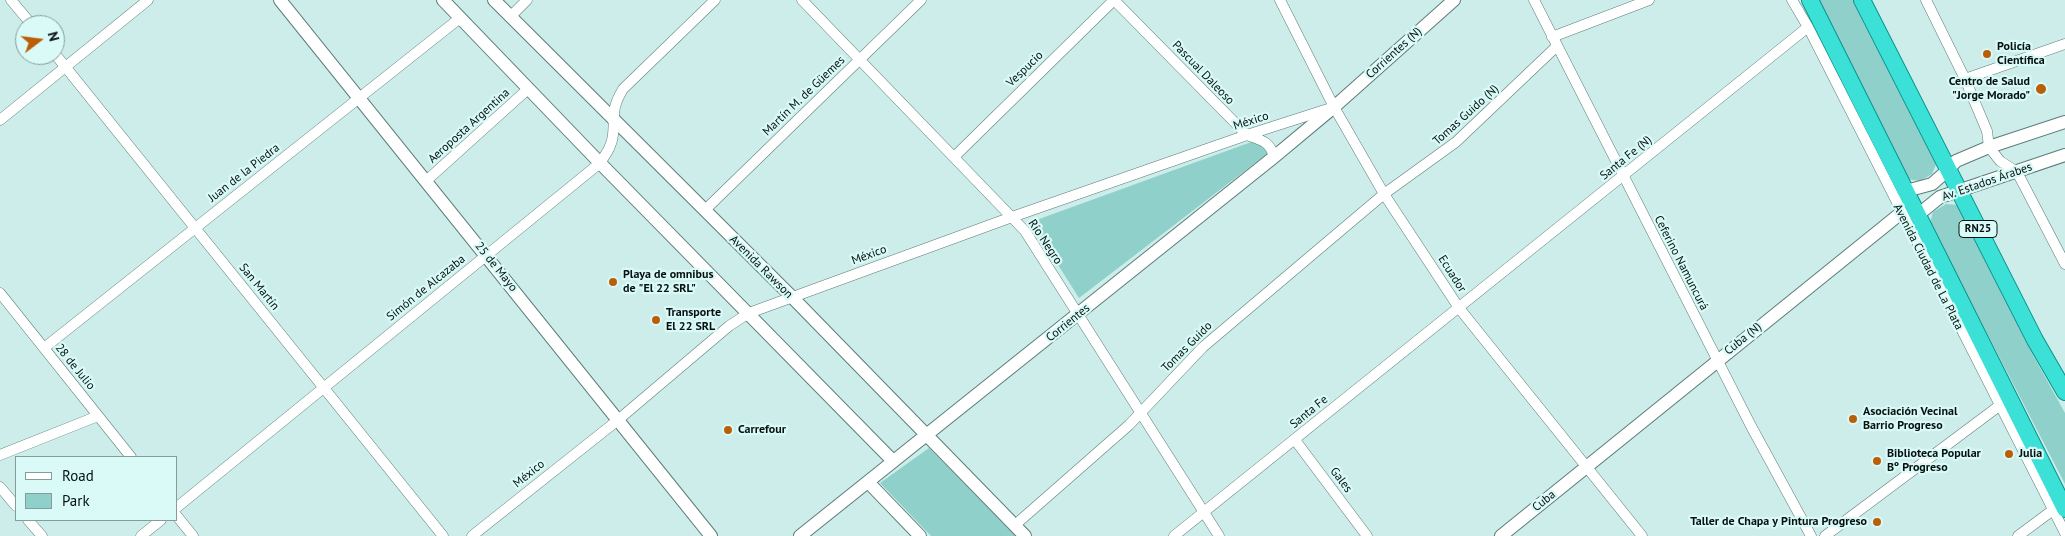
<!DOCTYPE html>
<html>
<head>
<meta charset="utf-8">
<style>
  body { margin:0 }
  #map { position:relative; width:2065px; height:536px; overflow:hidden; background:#ccede9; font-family:"PT Sans",sans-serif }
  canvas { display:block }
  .legend { position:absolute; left:15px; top:456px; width:162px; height:65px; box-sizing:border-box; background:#d9faf6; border:1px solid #859d9a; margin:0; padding:6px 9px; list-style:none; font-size:15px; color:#061110 }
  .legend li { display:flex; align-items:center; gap:10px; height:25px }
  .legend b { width:25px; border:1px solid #859d9a }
  .north { position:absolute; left:15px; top:15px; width:50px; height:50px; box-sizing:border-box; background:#d9faf6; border:1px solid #859d9a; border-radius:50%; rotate:75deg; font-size:14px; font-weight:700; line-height:20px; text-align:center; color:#061110 }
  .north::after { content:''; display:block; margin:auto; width:18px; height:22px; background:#bb5f07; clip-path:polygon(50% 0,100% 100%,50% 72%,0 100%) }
</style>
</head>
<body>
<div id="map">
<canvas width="2065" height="536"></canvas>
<ul class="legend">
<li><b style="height:6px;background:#fff"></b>Road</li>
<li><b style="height:14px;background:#90d0ca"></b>Park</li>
</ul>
<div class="north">N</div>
</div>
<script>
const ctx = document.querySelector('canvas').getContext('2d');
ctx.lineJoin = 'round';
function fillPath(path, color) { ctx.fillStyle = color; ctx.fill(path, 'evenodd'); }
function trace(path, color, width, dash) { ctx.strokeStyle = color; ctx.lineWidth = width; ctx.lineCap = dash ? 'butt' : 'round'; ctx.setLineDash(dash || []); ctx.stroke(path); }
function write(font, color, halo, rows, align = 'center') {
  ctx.font = font + ' "PT Sans",sans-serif'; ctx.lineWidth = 4.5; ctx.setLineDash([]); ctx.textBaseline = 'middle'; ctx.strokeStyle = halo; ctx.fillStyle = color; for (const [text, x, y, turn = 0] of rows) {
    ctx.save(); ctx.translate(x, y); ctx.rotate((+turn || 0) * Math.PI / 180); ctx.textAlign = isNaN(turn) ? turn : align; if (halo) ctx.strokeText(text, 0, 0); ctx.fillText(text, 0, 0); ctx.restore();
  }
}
fillPath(new Path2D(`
  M 1815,0 L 1854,0 L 1937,162 L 1932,174 L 1920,181 L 1907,179 Z
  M 1254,141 L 1264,145 L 1268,153 L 1079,298 L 1031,222 Z
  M 1946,204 L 1958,205 L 2034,357 L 2065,413 L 2065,484 L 1930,223 L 1933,212 Z
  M 929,448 L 1016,536 L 931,536 L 880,483 Z`), '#90d0ca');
const minor = new Path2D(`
  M 11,0 L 32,25
  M 802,0 L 1025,231 L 1219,536
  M 1114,0 L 1247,135 C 1261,140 1270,141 1274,157
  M 1280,0 L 1334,107 L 1384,194 L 1459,308 L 1642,536
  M 1534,0 L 1751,426 L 1811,536
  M 1792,0 L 1808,27 L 2065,533
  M 1926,0 L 1965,79 L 1987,131 L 1989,147 L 2000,161 L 2017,172 L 2065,264
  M 510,17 L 527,0
  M 1552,37 L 1649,0
  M 55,54 L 443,536
  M 1965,79 L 2065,44
  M 0,120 L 148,0
  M 954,157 L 1114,0
  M 426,181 L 528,89
  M 705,210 L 921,0
  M 0,293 L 131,457
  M 44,348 L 460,18
  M 1295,440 L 1367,536
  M 0,455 L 98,416
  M 0,487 L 16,506
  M 176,508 L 600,163 C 606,154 612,146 613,135 C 615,114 611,109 623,89 L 715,0
  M 176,515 L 193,536
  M 28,520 L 42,536
  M 1015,525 L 1129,425 L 1203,347 L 1384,194 L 1456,142 L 1557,46
  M 141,536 L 161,520
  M 472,536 L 618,420 L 729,326 L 749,313 L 1012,217 L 1247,135 L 1331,108
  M 1174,536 L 1808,27
  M 1825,536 L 1999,406
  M 2018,536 L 2053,510`);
const tertiary = new Path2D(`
  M 280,0 L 711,536
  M 443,0 L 600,163 L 893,461
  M 494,0 L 791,296 L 1025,536
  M 1904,200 L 1906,191 L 1932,184 L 1948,170 L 1956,161 L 1989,147 L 2065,122
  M 1911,214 L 1919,214 L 1940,197 L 2065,155
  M 868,482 L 920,536
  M 800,536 L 1274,157 L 1334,107 L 1454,0
  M 1501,536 L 1901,213`);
const trunk = new Path2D(`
  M 1810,0 L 2065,509
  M 1862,0 L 2035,340 L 2065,392`);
trace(minor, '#5e7c79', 11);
trace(tertiary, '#5e7c79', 14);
trace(trunk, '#09928b', 18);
trace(minor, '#fff', 10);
trace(tertiary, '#fff', 12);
trace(trunk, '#3be0d7', 16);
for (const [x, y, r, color] of [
  [1987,54,5,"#bb5f07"],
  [2041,89,6,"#bb5f07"],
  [613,282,5,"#bb5f07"],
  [656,320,5,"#bb5f07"],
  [1853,419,5,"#bb5f07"],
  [728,430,5,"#bb5f07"],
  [2009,454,5,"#bb5f07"],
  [1877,461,5,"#bb5f07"],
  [1877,522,5,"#bb5f07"]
]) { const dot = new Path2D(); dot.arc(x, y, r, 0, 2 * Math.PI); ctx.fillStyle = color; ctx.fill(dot); trace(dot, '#d9faf6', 2); }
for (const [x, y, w] of [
  [1978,229,38]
]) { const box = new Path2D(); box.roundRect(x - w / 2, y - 8.5, w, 17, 4); ctx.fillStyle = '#d9faf6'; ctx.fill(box); trace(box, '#061110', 1); }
write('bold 11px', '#061110', null, [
  ["RN25",1978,229]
]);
write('bold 12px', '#061110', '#d9faf6', [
  ["Policía",1997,47],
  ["Científica",1997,61],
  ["Centro de Salud",2030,82,"right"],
  ["\"Jorge Morado\"",2030,96,"right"],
  ["Playa de omnibus",623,275],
  ["de \"El 22 SRL\"",623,289],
  ["Transporte",666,313],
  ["El 22 SRL",666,327],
  ["Asociación Vecinal",1863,412],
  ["Barrio Progreso",1863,426],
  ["Carrefour",738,430],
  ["Biblioteca Popular",1887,454],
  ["Bº Progreso",1887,468],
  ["Julia",2019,454],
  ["Taller de Chapa y Pintura Progreso",1867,522,"right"]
], 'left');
write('12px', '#061110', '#d9faf6', [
  ["Corrientes (N)",1394,53,-42],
  ["Vespucio",1025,69,-44],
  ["Pascual Daleoso",1203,73,46],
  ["Martín M. de Güemes",804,96,-44],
  ["Tomas Guido (N)",1466,115,-42],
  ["México",1251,121,-18],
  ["Aeroposta Argentina",469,126,-42],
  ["Santa Fe (N)",1626,158,-39],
  ["Juan de la Piedra",244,173,-38],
  ["Av. Estados Árabes",1987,182,-19],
  ["Río Negro",1045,242,56],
  ["México",869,255,-20],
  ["Ceferino Namuncurá",1681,263,63],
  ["25 de Mayo",496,267,51],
  ["Avenida Rawson",761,267,45],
  ["Avenida Ciudad de La Plata",1928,267,63],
  ["Ecuador",1452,274,57],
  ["San Martín",259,287,51],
  ["Simón de Alcazaba",426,288,-39],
  ["Corrientes",1068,323,-39],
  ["Cuba (N)",1743,339,-39],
  ["Tomas Guido",1187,347,-45],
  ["28 de Julio",75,367,51],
  ["Santa Fe",1309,412,-39],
  ["México",529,474,-39],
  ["Gales",1341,480,53],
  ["Cuba",1544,501,-39]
]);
</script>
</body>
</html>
